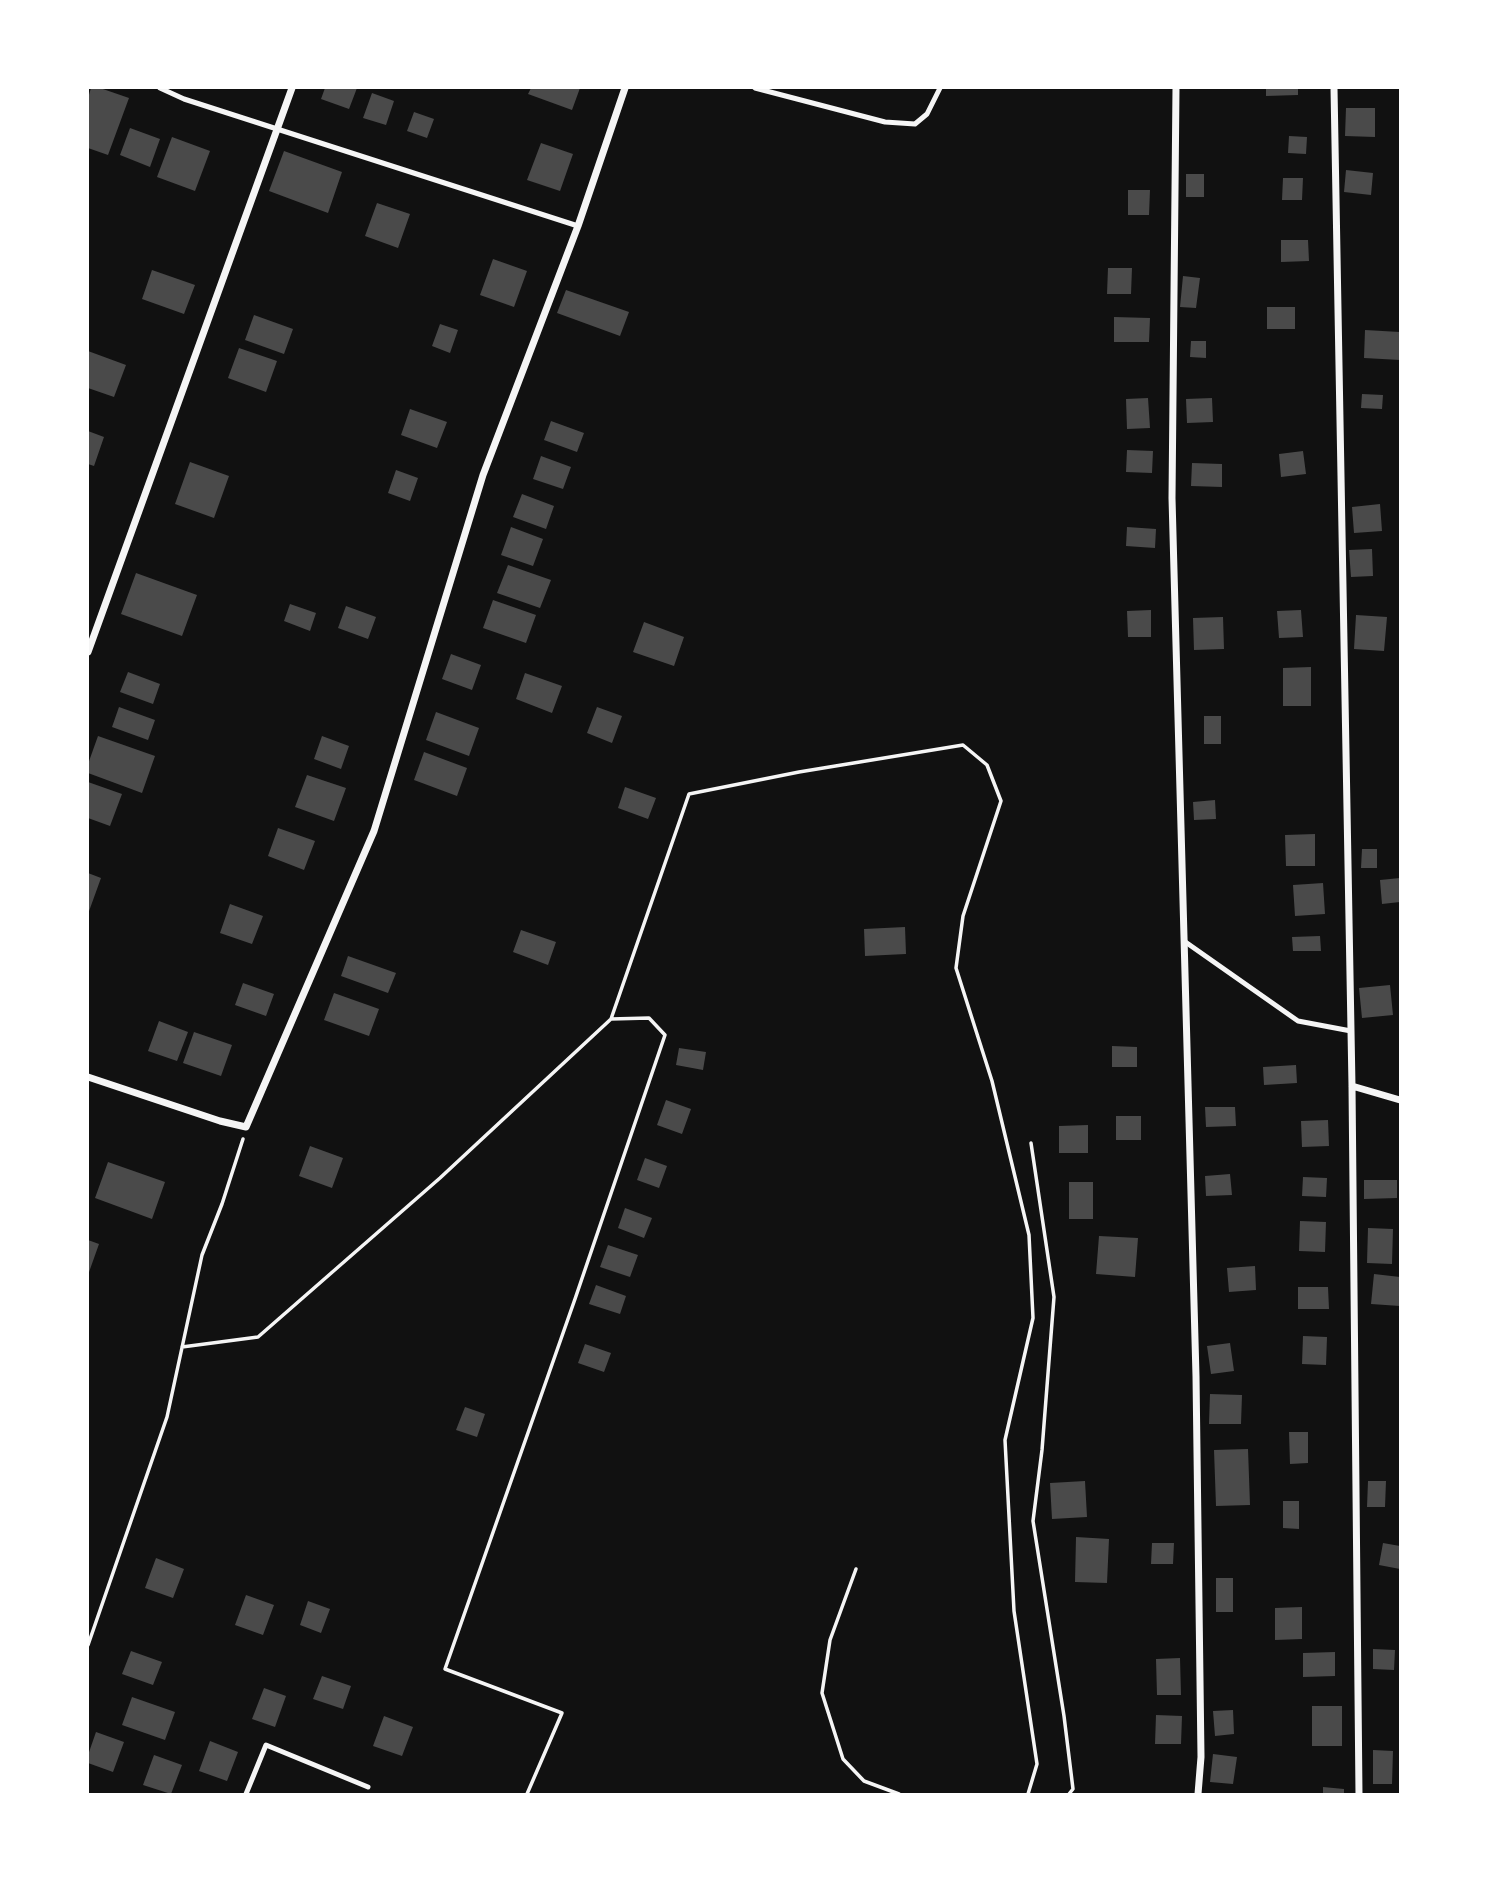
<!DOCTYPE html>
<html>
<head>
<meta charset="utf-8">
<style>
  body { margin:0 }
  #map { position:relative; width:1488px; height:1882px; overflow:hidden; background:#111; font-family:"DM Sans",sans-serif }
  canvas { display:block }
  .frame { position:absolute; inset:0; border:89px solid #fff; pointer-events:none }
</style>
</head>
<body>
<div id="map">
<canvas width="1488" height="1882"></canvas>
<div class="frame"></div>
</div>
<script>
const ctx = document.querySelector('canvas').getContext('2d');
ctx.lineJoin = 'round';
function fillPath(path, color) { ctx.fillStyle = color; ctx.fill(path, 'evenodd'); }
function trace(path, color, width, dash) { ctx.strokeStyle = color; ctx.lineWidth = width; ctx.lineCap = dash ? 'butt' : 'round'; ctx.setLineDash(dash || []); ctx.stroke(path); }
fillPath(new Path2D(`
  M 91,88 L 100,88 L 129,98 L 108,155 L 88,148 L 88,98 Z
  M 325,88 L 357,88 L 349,109 L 321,99 Z
  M 531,88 L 580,88 L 572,110 L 528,94 Z
  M 1266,88 L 1298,88 L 1298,95 L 1266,96 Z
  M 372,93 L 394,101 L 386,125 L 363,118 Z
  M 1346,108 L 1375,108 L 1375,137 L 1345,136 Z
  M 414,112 L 434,119 L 427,138 L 407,131 Z
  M 130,128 L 160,139 L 150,167 L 120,155 Z
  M 1289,136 L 1307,137 L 1306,154 L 1288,153 Z
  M 172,137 L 210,151 L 195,191 L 157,177 Z
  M 541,143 L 573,154 L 560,191 L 527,180 Z
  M 284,151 L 342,172 L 328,213 L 269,191 Z
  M 1346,170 L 1373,173 L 1371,195 L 1344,192 Z
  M 1186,174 L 1204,174 L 1204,197 L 1186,197 Z
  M 1283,178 L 1303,178 L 1302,200 L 1282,200 Z
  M 1128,190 L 1150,190 L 1149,215 L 1128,215 Z
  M 377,203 L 410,214 L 398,248 L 365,236 Z
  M 1281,240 L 1308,240 L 1309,261 L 1281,262 Z
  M 493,259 L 527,271 L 514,307 L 480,295 Z
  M 1108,268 L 1132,268 L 1131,294 L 1107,294 Z
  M 152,270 L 195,285 L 184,314 L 142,299 Z
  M 1183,276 L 1200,278 L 1196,308 L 1180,307 Z
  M 566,290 L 629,312 L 620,336 L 557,313 Z
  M 1267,307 L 1295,307 L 1295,329 L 1267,329 Z
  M 254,315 L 293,329 L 284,354 L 245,340 Z
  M 1114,317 L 1150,318 L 1149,342 L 1114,342 Z
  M 440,324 L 458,330 L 450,353 L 432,346 Z
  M 1365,330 L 1400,332 L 1400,360 L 1364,358 Z
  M 1191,341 L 1206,341 L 1206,358 L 1190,357 Z
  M 239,348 L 277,361 L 266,392 L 228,378 Z
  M 88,351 L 126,365 L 114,397 L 88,388 Z
  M 1362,394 L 1383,395 L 1382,409 L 1361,408 Z
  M 1148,398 L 1150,428 L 1127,429 L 1126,399 Z
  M 1212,398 L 1213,422 L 1187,423 L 1186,399 Z
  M 410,409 L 447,422 L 437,448 L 401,435 Z
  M 551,421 L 584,433 L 577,452 L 544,440 Z
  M 88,431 L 104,437 L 94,466 L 88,464 Z
  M 1127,450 L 1153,451 L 1152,473 L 1126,472 Z
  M 1303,451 L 1306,474 L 1281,477 L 1279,454 Z
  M 541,456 L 571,467 L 563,489 L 533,479 Z
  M 190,462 L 229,476 L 214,518 L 175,504 Z
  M 1192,463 L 1222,464 L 1222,487 L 1191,486 Z
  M 396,470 L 418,478 L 410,501 L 388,493 Z
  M 522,494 L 554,506 L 546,529 L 513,517 Z
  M 1380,504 L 1382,531 L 1354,533 L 1352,507 Z
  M 511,527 L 543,539 L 533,566 L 501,555 Z
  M 1127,527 L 1156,529 L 1155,548 L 1126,546 Z
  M 1372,549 L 1373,576 L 1351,577 L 1349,550 Z
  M 508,565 L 551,580 L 540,608 L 497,593 Z
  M 136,573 L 197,595 L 182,636 L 121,614 Z
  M 493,600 L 536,615 L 526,643 L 483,628 Z
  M 290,604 L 316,613 L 310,631 L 284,621 Z
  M 346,606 L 376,617 L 368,639 L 338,628 Z
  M 1151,610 L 1151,637 L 1128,637 L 1127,611 Z
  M 1301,610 L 1303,637 L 1279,638 L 1277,611 Z
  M 1356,615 L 1387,617 L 1384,651 L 1354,649 Z
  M 1223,617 L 1224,649 L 1194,650 L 1193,618 Z
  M 644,622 L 684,637 L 674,666 L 633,652 Z
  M 451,654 L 481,665 L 472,690 L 442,679 Z
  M 1311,667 L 1311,706 L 1283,706 L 1283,668 Z
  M 128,672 L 160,684 L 153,704 L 120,692 Z
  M 525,673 L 562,686 L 552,713 L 516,699 Z
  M 119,707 L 155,720 L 148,740 L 112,727 Z
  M 597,707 L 622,716 L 612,743 L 587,733 Z
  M 436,712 L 479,728 L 469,756 L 426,740 Z
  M 1204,716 L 1221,716 L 1221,744 L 1204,744 Z
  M 98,736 L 155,756 L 142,793 L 88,773 L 88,764 Z
  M 322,736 L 349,746 L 341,769 L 314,759 Z
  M 424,752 L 467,768 L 457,796 L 414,780 Z
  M 307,775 L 346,788 L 334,821 L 295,807 Z
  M 88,782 L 122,794 L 110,826 L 88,818 Z
  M 625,787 L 656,798 L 648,819 L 618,808 Z
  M 1215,800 L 1216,819 L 1194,820 L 1193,802 Z
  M 278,828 L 315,841 L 304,870 L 268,856 Z
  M 1315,834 L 1315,866 L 1286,866 L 1285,835 Z
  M 1362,849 L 1377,849 L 1377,868 L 1361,868 Z
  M 88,873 L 101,878 L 88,914 Z
  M 1400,878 L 1400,902 L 1382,904 L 1380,880 Z
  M 1323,883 L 1325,914 L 1295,916 L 1293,885 Z
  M 230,904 L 263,916 L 252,944 L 220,933 Z
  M 905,927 L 906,954 L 865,956 L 864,929 Z
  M 521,930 L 556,942 L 548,965 L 513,952 Z
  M 1320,936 L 1321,951 L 1293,951 L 1292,937 Z
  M 348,956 L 396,973 L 388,993 L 341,976 Z
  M 243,983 L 274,994 L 266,1016 L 235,1005 Z
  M 1390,985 L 1393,1015 L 1362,1018 L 1359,988 Z
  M 334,993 L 379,1009 L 369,1036 L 324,1020 Z
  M 159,1021 L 188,1032 L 177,1061 L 148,1051 Z
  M 194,1032 L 232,1045 L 221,1076 L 183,1063 Z
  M 1112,1046 L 1137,1047 L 1137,1067 L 1112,1067 Z
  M 679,1048 L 706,1052 L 703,1070 L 676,1065 Z
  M 1296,1065 L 1297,1083 L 1264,1085 L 1263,1067 Z
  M 666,1100 L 691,1109 L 682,1134 L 657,1125 Z
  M 1205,1107 L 1235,1107 L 1236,1126 L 1206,1127 Z
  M 1116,1116 L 1141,1116 L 1141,1140 L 1116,1140 Z
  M 1328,1120 L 1329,1146 L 1302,1147 L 1301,1121 Z
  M 1088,1125 L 1088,1153 L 1059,1153 L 1059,1126 Z
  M 310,1146 L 343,1158 L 332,1188 L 299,1176 Z
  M 645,1158 L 667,1166 L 659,1188 L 637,1180 Z
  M 108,1162 L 165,1182 L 152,1219 L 95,1198 Z
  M 1230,1174 L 1232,1195 L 1206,1196 L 1205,1176 Z
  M 1303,1177 L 1327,1178 L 1326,1197 L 1302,1196 Z
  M 1364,1180 L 1397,1180 L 1397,1198 L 1364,1199 Z
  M 1069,1182 L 1093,1182 L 1093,1219 L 1069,1219 Z
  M 625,1208 L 652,1218 L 644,1238 L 618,1228 Z
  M 1300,1221 L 1326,1222 L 1325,1252 L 1299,1251 Z
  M 1368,1228 L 1393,1229 L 1392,1264 L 1367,1263 Z
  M 1099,1236 L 1138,1238 L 1135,1277 L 1096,1274 Z
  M 88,1240 L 99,1244 L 88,1275 Z
  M 608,1245 L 638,1255 L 630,1277 L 600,1267 Z
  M 1255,1266 L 1256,1290 L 1229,1292 L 1227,1268 Z
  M 1374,1274 L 1400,1277 L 1400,1306 L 1371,1304 Z
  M 596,1285 L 626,1296 L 620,1314 L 589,1304 Z
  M 1298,1287 L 1328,1287 L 1329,1309 L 1298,1309 Z
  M 1303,1336 L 1327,1337 L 1326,1365 L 1302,1364 Z
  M 1230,1343 L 1234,1371 L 1211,1374 L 1207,1346 Z
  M 585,1344 L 611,1353 L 604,1372 L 578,1363 Z
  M 1210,1394 L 1242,1395 L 1241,1424 L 1209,1424 Z
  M 465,1407 L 485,1414 L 477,1437 L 456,1430 Z
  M 1289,1432 L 1308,1432 L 1308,1463 L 1290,1464 Z
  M 1248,1449 L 1250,1505 L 1216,1506 L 1214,1450 Z
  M 1085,1481 L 1087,1517 L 1052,1519 L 1050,1483 Z
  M 1368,1481 L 1386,1481 L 1385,1507 L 1367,1507 Z
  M 1283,1501 L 1299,1501 L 1299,1529 L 1283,1528 Z
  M 1076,1537 L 1109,1539 L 1107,1583 L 1075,1582 Z
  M 1152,1543 L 1174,1543 L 1173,1564 L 1151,1564 Z
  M 1383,1543 L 1400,1546 L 1400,1569 L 1379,1565 Z
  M 156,1558 L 184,1569 L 173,1598 L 145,1588 Z
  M 1216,1578 L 1233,1578 L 1233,1612 L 1216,1612 Z
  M 246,1595 L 274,1605 L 263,1635 L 235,1625 Z
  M 308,1601 L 330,1609 L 321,1633 L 300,1625 Z
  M 1302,1607 L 1302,1639 L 1275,1640 L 1275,1608 Z
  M 1373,1649 L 1395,1650 L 1394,1670 L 1373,1669 Z
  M 131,1651 L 162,1662 L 153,1685 L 122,1674 Z
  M 1335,1652 L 1335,1676 L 1303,1677 L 1303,1653 Z
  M 1180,1658 L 1181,1695 L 1157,1695 L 1156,1659 Z
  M 322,1676 L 351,1686 L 343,1709 L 313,1699 Z
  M 264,1688 L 286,1696 L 275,1727 L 252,1719 Z
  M 132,1697 L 175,1712 L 165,1740 L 122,1725 Z
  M 1312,1706 L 1342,1706 L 1342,1746 L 1312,1746 Z
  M 1233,1710 L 1234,1734 L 1215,1736 L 1213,1711 Z
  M 1156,1715 L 1182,1716 L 1181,1744 L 1155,1744 Z
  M 384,1716 L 413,1727 L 402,1756 L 373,1746 Z
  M 96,1732 L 124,1742 L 113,1772 L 88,1763 L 88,1755 Z
  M 210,1741 L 238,1752 L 227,1781 L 199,1771 Z
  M 1373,1750 L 1393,1751 L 1392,1784 L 1373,1784 Z
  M 1213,1754 L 1237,1757 L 1233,1784 L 1210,1782 Z
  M 154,1755 L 182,1765 L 171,1794 L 143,1785 Z
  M 1323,1787 L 1344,1789 L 1344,1794 L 1323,1794 Z`), '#4a4a4a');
trace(new Path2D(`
  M 611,1019 L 689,794 L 799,772 L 963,745 L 987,765 L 1001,801 L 963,916 L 956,968 L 992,1081 L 1029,1235 L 1033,1318 L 1005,1440 L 1014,1611 L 1037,1764 L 1028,1794
  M 1031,1143 L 1054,1297 L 1042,1450 L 1033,1521 L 1064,1716 L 1073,1789 L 1069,1794
  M 182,1347 L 258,1337 L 440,1178 L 611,1019 L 649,1018 L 665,1035 L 575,1299 L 445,1669 L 562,1713 L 527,1794
  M 856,1569 L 830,1640 L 822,1693 L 843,1759 L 864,1781 L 899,1794
  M 88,1645 L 167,1417 L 202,1255 L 222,1204 L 243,1139`), '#f5f5f5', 3.5);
trace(new Path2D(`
  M 160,88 L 184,99 L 578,226
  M 755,88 L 885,122 L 915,124 L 927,114 L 940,88
  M 1184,941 L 1298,1021 L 1351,1031
  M 246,1794 L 266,1745 L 368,1787`), '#f5f5f5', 5);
trace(new Path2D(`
  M 1176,88 L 1172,498 L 1196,1376 L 1201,1757 L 1198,1794
  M 1334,88 L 1352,1086 L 1359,1794
  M 88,652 L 292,88
  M 88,1077 L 220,1121 L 246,1127 L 374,831 L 483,475 L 578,226 L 625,88
  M 1352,1086 L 1400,1100`), '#f5f5f5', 7);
</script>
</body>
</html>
